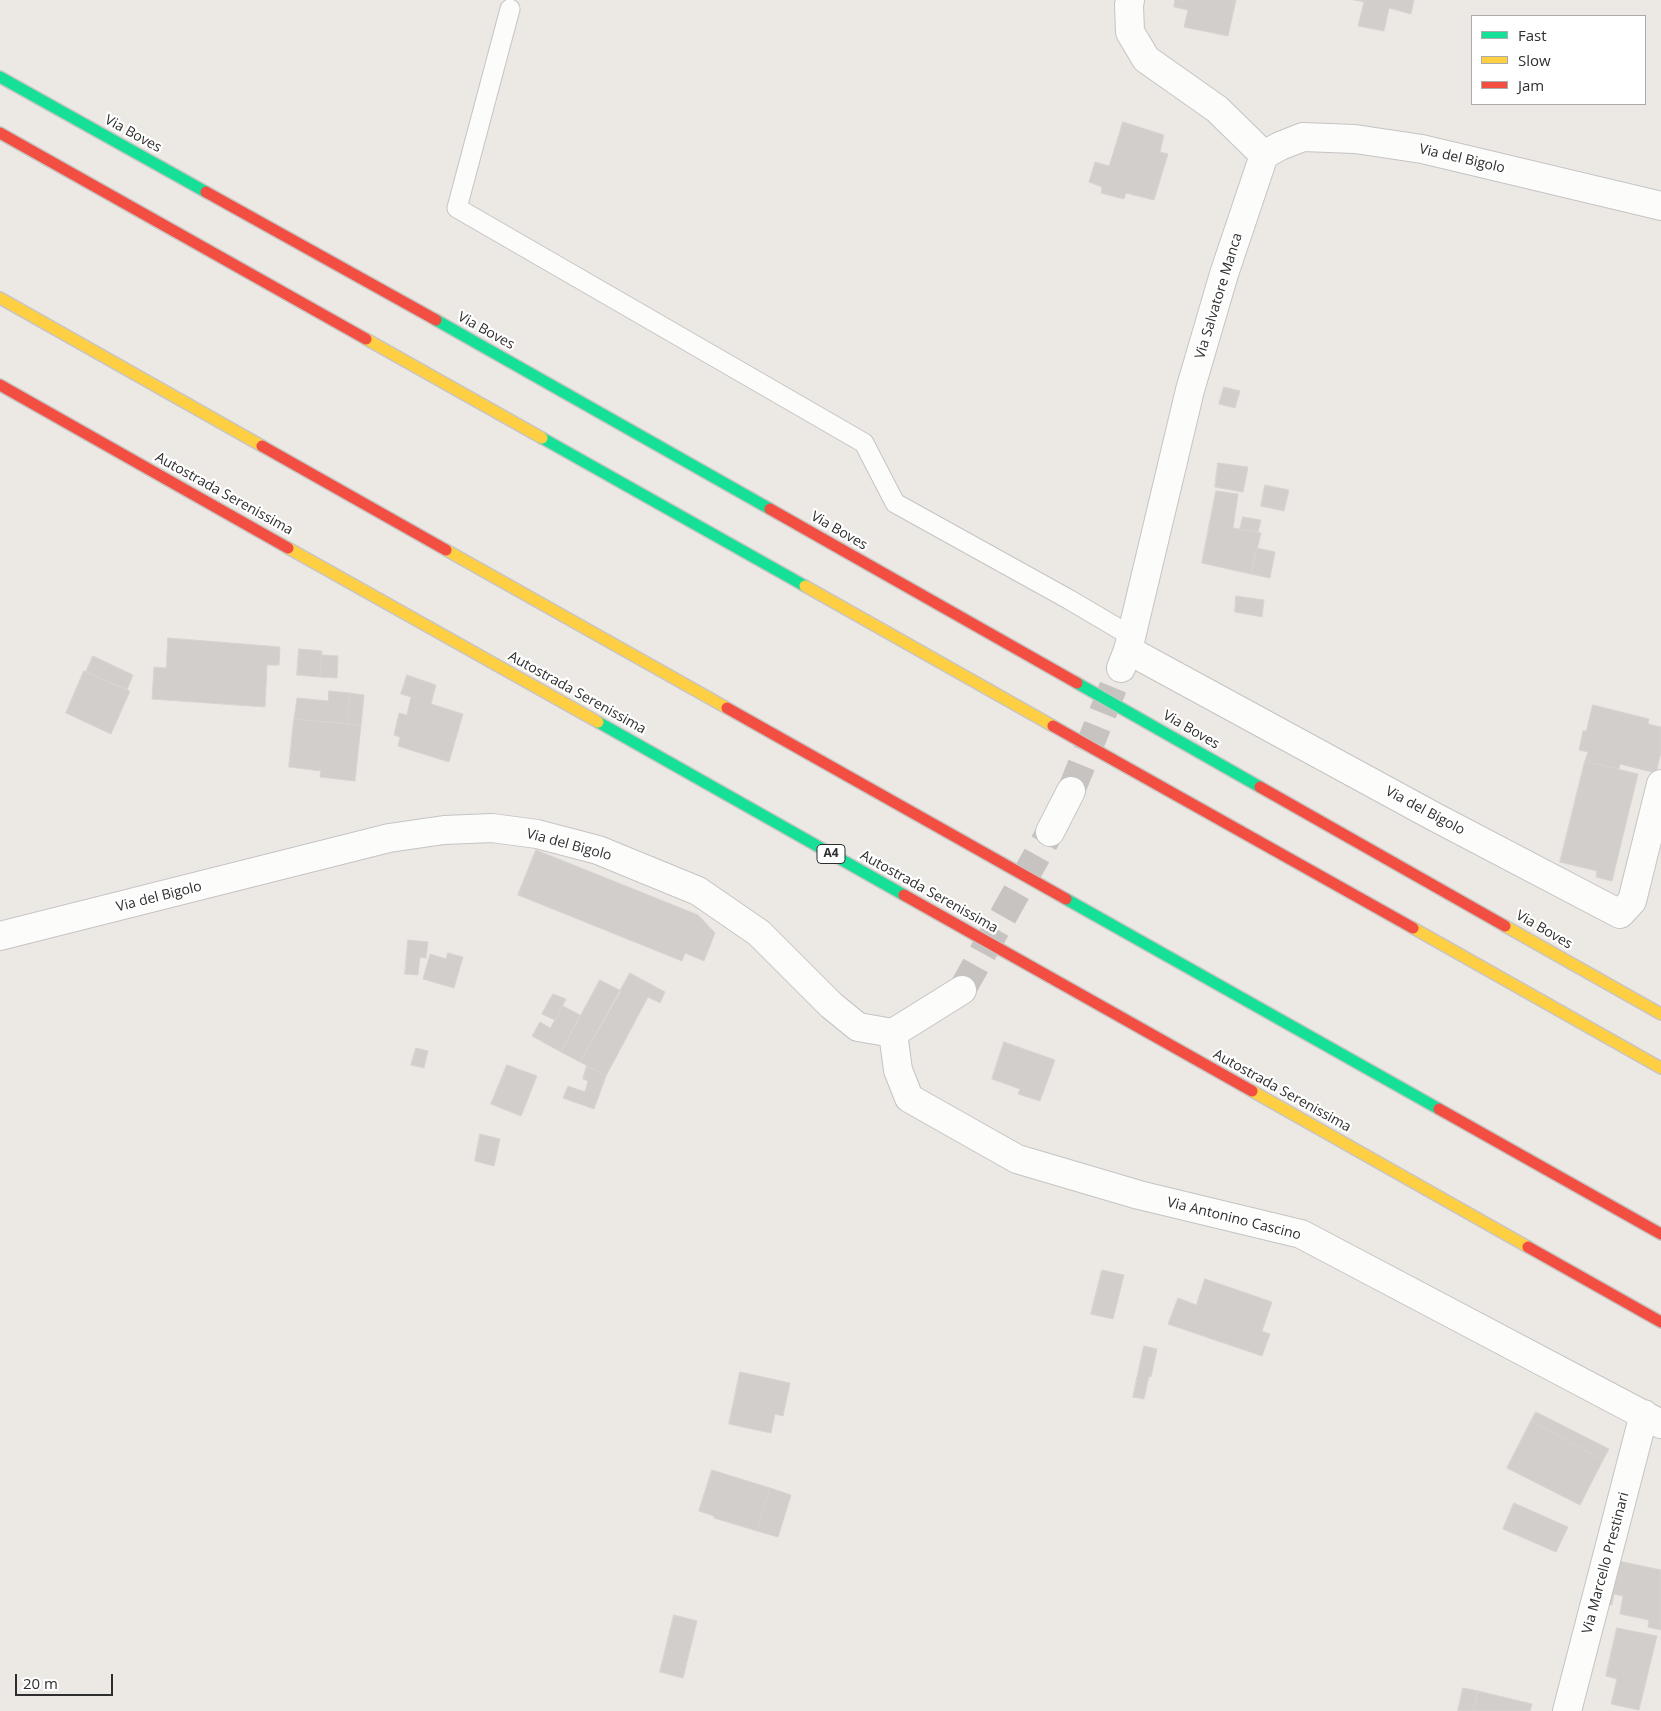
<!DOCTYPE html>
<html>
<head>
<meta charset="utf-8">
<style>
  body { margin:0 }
  #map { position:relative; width:1661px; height:1711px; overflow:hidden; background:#ece8e4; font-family:"Open Sans",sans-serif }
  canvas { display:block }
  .legend { position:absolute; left:1471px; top:15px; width:175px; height:90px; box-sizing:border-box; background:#fff; border:1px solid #ababab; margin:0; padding:6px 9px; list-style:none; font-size:15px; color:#2e2e2e }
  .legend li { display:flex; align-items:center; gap:10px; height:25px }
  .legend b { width:25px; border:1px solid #ababab }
  .scale { position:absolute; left:15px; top:1674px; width:98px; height:22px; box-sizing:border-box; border:2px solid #2e2e2e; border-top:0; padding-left:6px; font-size:15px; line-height:18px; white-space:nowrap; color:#2e2e2e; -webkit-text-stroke:4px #fff; paint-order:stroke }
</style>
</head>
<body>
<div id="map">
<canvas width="1661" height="1711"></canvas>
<ul class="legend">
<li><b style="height:6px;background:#16e098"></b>Fast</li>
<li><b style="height:6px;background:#ffcf43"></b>Slow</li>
<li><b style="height:6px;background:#f24e42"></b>Jam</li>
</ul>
<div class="scale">20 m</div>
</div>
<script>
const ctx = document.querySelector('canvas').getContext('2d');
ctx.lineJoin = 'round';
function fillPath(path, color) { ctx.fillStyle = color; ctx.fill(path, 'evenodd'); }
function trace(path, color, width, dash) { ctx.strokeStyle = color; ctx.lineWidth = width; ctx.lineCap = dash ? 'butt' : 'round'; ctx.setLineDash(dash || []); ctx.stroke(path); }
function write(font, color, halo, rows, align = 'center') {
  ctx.font = font + ' "Open Sans",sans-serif'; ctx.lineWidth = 4.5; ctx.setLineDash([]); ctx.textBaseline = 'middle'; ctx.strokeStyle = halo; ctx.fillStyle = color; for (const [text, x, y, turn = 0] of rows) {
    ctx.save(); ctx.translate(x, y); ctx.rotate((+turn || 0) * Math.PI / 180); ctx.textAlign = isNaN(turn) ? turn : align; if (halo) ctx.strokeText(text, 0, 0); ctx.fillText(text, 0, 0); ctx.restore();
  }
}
const building = new Path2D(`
  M 1175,0 L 1236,0 L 1228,36 L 1184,27 L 1188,10 L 1174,7 Z
  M 1354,0 L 1414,0 L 1411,14 L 1389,8 L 1384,31 L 1358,26 L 1364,2 Z
  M 1123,122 L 1164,135 L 1160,152 L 1168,154 L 1154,200 L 1126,193 L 1124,199 L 1101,193 L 1102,187 L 1089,182 L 1095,162 L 1109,166 Z
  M 1224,387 L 1240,391 L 1235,408 L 1219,404 Z
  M 1218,463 L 1248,467 L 1243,492 L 1215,487 Z
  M 1265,485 L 1289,490 L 1284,511 L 1261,506 Z
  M 1216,491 L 1238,494 L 1233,528 L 1261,533 L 1251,574 L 1202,563 Z
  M 1243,517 L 1261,520 L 1258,532 L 1240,529 Z
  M 1257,548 L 1275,552 L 1270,578 L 1251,574 Z
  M 1236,596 L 1264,600 L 1262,617 L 1235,612 Z
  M 168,638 L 280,647 L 279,665 L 267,665 L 265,707 L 152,699 L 154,667 L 166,668 Z
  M 299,649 L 322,651 L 320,677 L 297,675 Z
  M 322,655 L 338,656 L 337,678 L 320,677 Z
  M 93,656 L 133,675 L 127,690 L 86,672 Z
  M 84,671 L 130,691 L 111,734 L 66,713 Z
  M 407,675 L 436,685 L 431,704 L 463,714 L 449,762 L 398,746 L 400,737 L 394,735 L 399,713 L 407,715 L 411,697 L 401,694 Z
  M 329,691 L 350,693 L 347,724 L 294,719 L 297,698 L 328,701 Z
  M 350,693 L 364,695 L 361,725 L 347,724 Z
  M 1593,705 L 1649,719 L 1648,724 L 1661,727 L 1661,752 L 1656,773 L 1620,764 L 1619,769 L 1585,761 L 1588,752 L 1579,750 L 1583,731 L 1586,731 Z
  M 294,719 L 361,725 L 355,781 L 320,777 L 321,771 L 289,767 Z
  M 1585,761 L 1638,774 L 1612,881 L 1596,877 L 1597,871 L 1560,862 Z
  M 536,850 L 698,915 L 715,933 L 704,961 L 685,953 L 682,961 L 518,895 Z
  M 408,940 L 428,942 L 426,958 L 420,957 L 418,975 L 405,974 Z
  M 448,953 L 463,957 L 454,988 L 423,979 L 430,954 L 446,959 Z
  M 630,973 L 665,992 L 660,1003 L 648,997 L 606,1076 L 580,1062 Z
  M 600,980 L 621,991 L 580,1062 L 561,1052 Z
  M 553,994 L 566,999 L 555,1020 L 542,1014 Z
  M 563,1006 L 580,1015 L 561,1052 L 532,1036 L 540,1022 L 550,1028 Z
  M 1004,1042 L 1055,1060 L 1040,1101 L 1018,1094 L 1020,1089 L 992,1079 Z
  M 416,1048 L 428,1051 L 424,1068 L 411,1065 Z
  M 507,1065 L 537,1076 L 521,1116 L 491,1104 Z
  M 587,1066 L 606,1076 L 594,1109 L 563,1098 L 568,1086 L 585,1092 L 588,1081 L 583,1079 Z
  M 480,1134 L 500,1139 L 494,1166 L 475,1161 Z
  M 1102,1270 L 1124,1275 L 1113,1319 L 1091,1314 Z
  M 1205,1279 L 1272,1302 L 1262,1331 L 1270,1334 L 1262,1356 L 1168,1324 L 1178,1298 L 1196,1305 Z
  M 1144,1346 L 1157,1349 L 1151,1377 L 1149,1376 L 1144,1399 L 1133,1397 Z
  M 740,1372 L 790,1383 L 783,1416 L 775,1414 L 771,1433 L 729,1424 Z
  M 1536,1412 L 1609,1449 L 1603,1460 L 1531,1421 Z
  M 1531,1421 L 1603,1460 L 1580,1505 L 1507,1468 Z
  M 712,1470 L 770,1488 L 757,1531 L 714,1518 L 714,1516 L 699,1511 Z
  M 770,1488 L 791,1495 L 778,1537 L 757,1531 Z
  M 1514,1503 L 1568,1527 L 1556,1552 L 1503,1529 Z
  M 1614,1560 L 1661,1570 L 1661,1630 L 1648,1627 L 1649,1620 L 1620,1614 L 1623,1596 L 1614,1594 L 1612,1605 L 1605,1604 Z
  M 674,1615 L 697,1621 L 683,1678 L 660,1672 Z
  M 1617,1628 L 1657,1636 L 1639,1710 L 1611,1704 L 1617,1679 L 1606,1676 Z
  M 1463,1688 L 1478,1691 L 1473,1711 L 1458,1711 Z
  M 1478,1691 L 1532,1704 L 1530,1711 L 1473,1711 Z`);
fillPath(building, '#d1cecb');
trace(building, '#d7d4d0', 1);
trace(new Path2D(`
  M 1071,791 L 1121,668
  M 962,990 L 1050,832`), '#c6c3c0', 28, [28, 14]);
const lane = new Path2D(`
  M 510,9 L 457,208 L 864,443 L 895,503 L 1070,600 L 1131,636`);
const street = new Path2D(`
  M 1130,0 L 1129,5 L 1130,32 L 1146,59 L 1217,109 L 1264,155
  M 1264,155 L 1280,146 L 1303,137 L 1355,139 L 1422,149 L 1661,206
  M 1128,650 L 1433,816 L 1620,914 L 1632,901 L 1661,784
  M 1121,668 L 1128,650 L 1190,390 L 1224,274 L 1264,155
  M 1050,832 L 1071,791
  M 0,936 L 389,838 L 444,830 L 492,828 L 537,834 L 598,850 L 698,891 L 759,933 L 831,1005 L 858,1027 L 893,1033 L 962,990
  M 893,1033 L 898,1070 L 909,1098 L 1017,1159 L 1139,1195 L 1301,1234 L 1661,1424
  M 1567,1711 L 1644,1414`);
const fast = new Path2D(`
  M 0,77 L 206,192
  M 436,320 L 770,509
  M 542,438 L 805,586
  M 1077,683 L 1260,787
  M 598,722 L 904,895
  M 1066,899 L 1439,1109`);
const slow = new Path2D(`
  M 0,298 L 262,446
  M 366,339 L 542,438
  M 288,548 L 598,722
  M 446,550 L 727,708
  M 805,586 L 1053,726
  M 1505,926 L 1661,1014
  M 1413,928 L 1661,1068
  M 1252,1091 L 1528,1247`);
const jam = new Path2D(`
  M 0,133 L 366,339
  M 206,192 L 436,320
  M 0,385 L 288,548
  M 262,446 L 446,550
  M 770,509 L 1077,683
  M 727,708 L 1066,899
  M 1053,726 L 1413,928
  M 1260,787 L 1505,926
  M 904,895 L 1252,1091
  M 1439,1109 L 1661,1234
  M 1528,1247 L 1661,1322`);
trace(lane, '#c5c4c5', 21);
trace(street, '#c5c4c5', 30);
trace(fast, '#c6c5c4', 14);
trace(slow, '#c6c5c4', 14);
trace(jam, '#c6c5c4', 14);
trace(lane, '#fcfcfb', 19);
trace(street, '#fcfcfb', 28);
trace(fast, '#16e098', 11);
trace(slow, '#ffcf43', 11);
trace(jam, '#f24e42', 11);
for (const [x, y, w] of [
  [831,854,28]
]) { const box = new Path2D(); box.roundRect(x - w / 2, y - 9.5, w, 19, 4); ctx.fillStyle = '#fff'; ctx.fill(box); trace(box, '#2e2e2e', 1); }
write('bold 12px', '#2e2e2e', null, [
  ["A4",831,854]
]);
write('14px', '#2e2e2e', '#fff', [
  ["Via Boves",133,134,29],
  ["Via del Bigolo",1462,159,13],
  ["Via Salvatore Manca",1219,296,-73],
  ["Via Boves",486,331,29],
  ["Autostrada Serenissima",224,494,29],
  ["Via Boves",839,531,30],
  ["Autostrada Serenissima",577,693,29],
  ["Via Boves",1191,730,30],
  ["Via del Bigolo",1425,811,28],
  ["Via del Bigolo",569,845,15],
  ["Autostrada Serenissima",929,892,29],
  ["Via del Bigolo",159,897,-14],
  ["Via Boves",1544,930,30],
  ["Autostrada Serenissima",1282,1091,29],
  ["Via Antonino Cascino",1234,1219,14],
  ["Via Marcello Prestinari",1606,1563,-75]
]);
</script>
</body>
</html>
